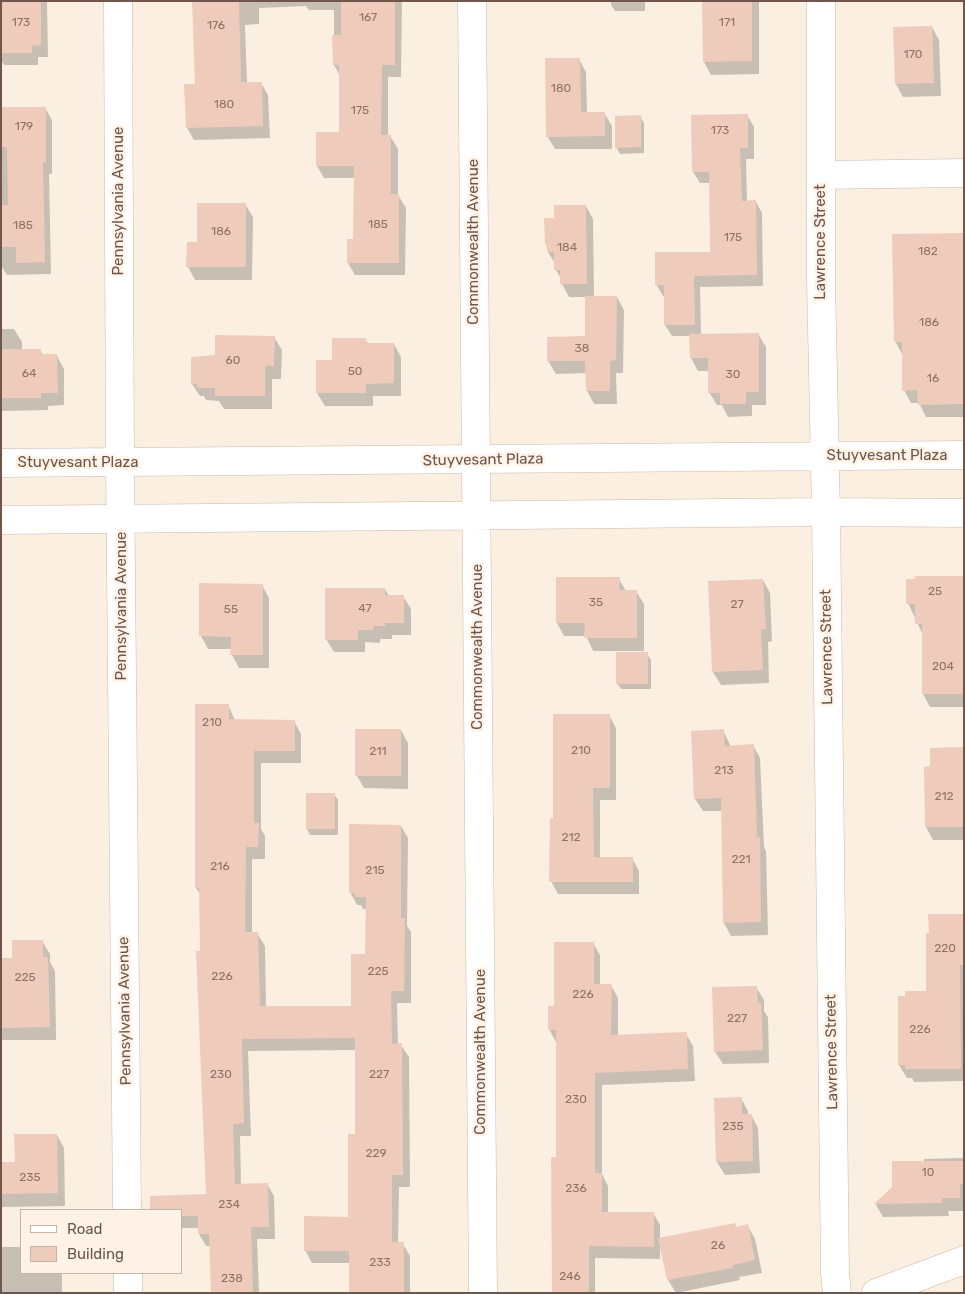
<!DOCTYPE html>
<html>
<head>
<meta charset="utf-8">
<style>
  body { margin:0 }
  #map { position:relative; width:965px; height:1294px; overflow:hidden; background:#faefe1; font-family:Rubik,sans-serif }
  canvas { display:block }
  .frame { position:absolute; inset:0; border:2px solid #6f554a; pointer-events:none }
  .legend { position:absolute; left:20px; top:1209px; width:162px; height:65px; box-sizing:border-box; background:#fef3e6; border:1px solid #c5b4a8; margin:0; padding:6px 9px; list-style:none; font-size:15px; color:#6f554a }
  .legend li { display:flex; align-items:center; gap:10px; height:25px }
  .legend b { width:25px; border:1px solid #c5b4a8 }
</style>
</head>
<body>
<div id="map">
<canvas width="965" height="1294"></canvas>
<div class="frame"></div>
<ul class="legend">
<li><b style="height:6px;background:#fff"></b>Road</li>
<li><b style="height:14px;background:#eecbba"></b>Building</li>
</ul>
</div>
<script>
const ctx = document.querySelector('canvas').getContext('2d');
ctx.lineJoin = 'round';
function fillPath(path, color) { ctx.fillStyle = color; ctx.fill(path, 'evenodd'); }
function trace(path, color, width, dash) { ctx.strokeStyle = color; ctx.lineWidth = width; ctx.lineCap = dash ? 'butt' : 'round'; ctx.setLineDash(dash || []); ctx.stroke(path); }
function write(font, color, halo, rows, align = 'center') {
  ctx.font = font + ' Rubik,sans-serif'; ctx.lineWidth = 5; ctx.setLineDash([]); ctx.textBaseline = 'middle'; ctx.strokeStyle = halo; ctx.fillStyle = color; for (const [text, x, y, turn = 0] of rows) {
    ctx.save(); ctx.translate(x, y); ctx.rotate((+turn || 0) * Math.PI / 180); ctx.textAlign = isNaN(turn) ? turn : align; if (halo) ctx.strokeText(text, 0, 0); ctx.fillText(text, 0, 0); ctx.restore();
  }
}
fillPath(new Path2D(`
  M 1,1 L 47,1 L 48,57 L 38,57 L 38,65 L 4,65 L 1,59 Z
  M 193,1 L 402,1 L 401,77 L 388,77 L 388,136 L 390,136 L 398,149 L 398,195 L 406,208 L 405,275 L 355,275 L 348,263 L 354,240 L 355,178 L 324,178 L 317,166 L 340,134 L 340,76 L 334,65 L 334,10 L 309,10 L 306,6 L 259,8 L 259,24 L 245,25 L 247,83 L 261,83 L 268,95 L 270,138 L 194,140 L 187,128 L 196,85 Z
  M 611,1 L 645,1 L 645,11 L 615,11 L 611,5 Z
  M 704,1 L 759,1 L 759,74 L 711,75 L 704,62 Z
  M 932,27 L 939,40 L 941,96 L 903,97 L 896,84 L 894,28 Z
  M 579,59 L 586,72 L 587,113 L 604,113 L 612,126 L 612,149 L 555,149 L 547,136 Z
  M 45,108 L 52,120 L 52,174 L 49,174 L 51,274 L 7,275 L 1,266 L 1,109 Z
  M 747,115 L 754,127 L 754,159 L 746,159 L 747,202 L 756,202 L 762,213 L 763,286 L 700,287 L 701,335 L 758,334 L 766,347 L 766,405 L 752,405 L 752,416 L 728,417 L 722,405 L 717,405 L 709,392 L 709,371 L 698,371 L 691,358 L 690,336 L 672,336 L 665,325 L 665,296 L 663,296 L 656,284 L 711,253 L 710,183 L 700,183 L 693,172 Z
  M 640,116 L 644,123 L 644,153 L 620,154 L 616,147 Z
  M 245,204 L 253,217 L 252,280 L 195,280 L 188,267 L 198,243 Z
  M 586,206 L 593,219 L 594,297 L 617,297 L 624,310 L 623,373 L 616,373 L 617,404 L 594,404 L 587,391 L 587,373 L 556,374 L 548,361 L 587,337 L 586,297 L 569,297 L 562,284 L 562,280 L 556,270 L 556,265 L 548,252 L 546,244 L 546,219 L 555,219 Z
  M 964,235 L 964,417 L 926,417 L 919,403 L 911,403 L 904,390 L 902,354 L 895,341 Z
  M 1,329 L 14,329 L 22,342 L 22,350 L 40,350 L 43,355 L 57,356 L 64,369 L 64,405 L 48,406 L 48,410 L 1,411 Z
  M 274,337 L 282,350 L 281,379 L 272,379 L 272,409 L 224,409 L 219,401 L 206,400 L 204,396 L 200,396 L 192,384 L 217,356 Z
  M 366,340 L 368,344 L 394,344 L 401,357 L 401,396 L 373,396 L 373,406 L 325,406 L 317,393 L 333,361 Z
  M 964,577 L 964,707 L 930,707 L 923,694 L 923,635 L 908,603 Z
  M 619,579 L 626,591 L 636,591 L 644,604 L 644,651 L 593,651 L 586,636 L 564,636 L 557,623 Z
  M 763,580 L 770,593 L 772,641 L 768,642 L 769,683 L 721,685 L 713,672 L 710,582 Z
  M 262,585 L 269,598 L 269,668 L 239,668 L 232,655 L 232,649 L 208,649 L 201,636 Z
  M 385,589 L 389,596 L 403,596 L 411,609 L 411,635 L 392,635 L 392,639 L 380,639 L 380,643 L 365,642 L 365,652 L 334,652 L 326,639 Z
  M 647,654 L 651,660 L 651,689 L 621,689 L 617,683 Z
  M 228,705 L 235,720 L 294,721 L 301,734 L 301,763 L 261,763 L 261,829 L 265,836 L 265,859 L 252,859 L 252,933 L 257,933 L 265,946 L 266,1007 L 353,1007 L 366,955 L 367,909 L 363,909 L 361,905 L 357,905 L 350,892 L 401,826 L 408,838 L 407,926 L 411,932 L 411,1003 L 397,1003 L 398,1045 L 401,1045 L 409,1057 L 410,1187 L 399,1187 L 398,1244 L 403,1244 L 410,1256 L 410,1293 L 350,1293 L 350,1263 L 312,1263 L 305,1250 L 349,1218 L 356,1135 L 357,1050 L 248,1051 L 251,1136 L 240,1136 L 241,1185 L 267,1184 L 274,1196 L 275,1239 L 257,1239 L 259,1293 L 212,1293 L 211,1246 L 206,1246 L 199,1234 L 199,1228 L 181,1228 L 181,1210 L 151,1210 L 151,1197 L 207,1195 L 200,894 L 196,888 Z
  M 609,715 L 616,728 L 616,800 L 600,800 L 600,858 L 632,858 L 639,871 L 639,894 L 558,894 L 551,881 Z
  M 401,730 L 408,743 L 408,789 L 364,788 L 357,776 Z
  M 723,730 L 731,747 L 753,745 L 760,758 L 764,847 L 766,851 L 768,935 L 731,936 L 724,923 L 722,811 L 703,811 L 695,799 Z
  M 962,749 L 964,751 L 964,840 L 933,840 L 926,827 L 925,768 L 931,767 Z
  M 307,794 L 334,794 L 338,800 L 338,835 L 310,835 L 307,829 Z
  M 964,915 L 964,1081 L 914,1082 L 912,1078 L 907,1078 L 899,1065 L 906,997 L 927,992 Z
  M 42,941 L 50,954 L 50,962 L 55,971 L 56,1040 L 1,1040 L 1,999 L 4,999 L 13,959 Z
  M 593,943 L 600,955 L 600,985 L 611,985 L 618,998 L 618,1036 L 686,1034 L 693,1046 L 695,1081 L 602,1085 L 602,1174 L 608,1186 L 608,1213 L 653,1213 L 660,1225 L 660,1239 L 734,1224 L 737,1228 L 748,1226 L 755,1239 L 762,1273 L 739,1277 L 740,1280 L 676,1293 L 668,1280 L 660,1245 L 660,1259 L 595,1258 L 595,1293 L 553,1293 L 557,1158 L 556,1042 L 549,1029 L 555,1007 Z
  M 756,987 L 764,1000 L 764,1011 L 768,1017 L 769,1063 L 723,1064 L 715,1052 Z
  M 741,1098 L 748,1111 L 748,1115 L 751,1115 L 758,1128 L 760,1173 L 725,1175 L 717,1162 Z
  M 57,1135 L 64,1148 L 65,1206 L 2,1207 L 1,1164 L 16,1164 Z
  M 964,1158 L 964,1211 L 948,1211 L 949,1216 L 883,1217 L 876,1205 L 893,1187 L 924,1162 L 924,1159 Z
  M 1,1247 L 21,1247 L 21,1273 L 62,1273 L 62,1293 L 1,1293 Z`), '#0003');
fillPath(new Path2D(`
  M 1,1 L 41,1 L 41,45 L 32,46 L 32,53 L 1,53 Z
  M 192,1 L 239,1 L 241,82 L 262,82 L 263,126 L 186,128 L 184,84 L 195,84 Z
  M 341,1 L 395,1 L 395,65 L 382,65 L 381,135 L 391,135 L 391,194 L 399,194 L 399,263 L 347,263 L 347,239 L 353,239 L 354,166 L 316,166 L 316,132 L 339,132 L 339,65 L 333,65 L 332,35 L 341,35 Z
  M 702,1 L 752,1 L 752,61 L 703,62 Z
  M 932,26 L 934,83 L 895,84 L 893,27 Z
  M 545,58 L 580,58 L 581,112 L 605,112 L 605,136 L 546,137 Z
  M 1,107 L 46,107 L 46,162 L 43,162 L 45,262 L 16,263 L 16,247 L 1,247 L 1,205 L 8,205 L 7,147 L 1,147 Z
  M 748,114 L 748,148 L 740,148 L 742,201 L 756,200 L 757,275 L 694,276 L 695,325 L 664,325 L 664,285 L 655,285 L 655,252 L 710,252 L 709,172 L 692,172 L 691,115 Z
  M 641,115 L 641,147 L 615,148 L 615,116 Z
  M 197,203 L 246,203 L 246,267 L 186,267 L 187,242 L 197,242 Z
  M 554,205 L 586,205 L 587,284 L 560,284 L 560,270 L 554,270 L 554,252 L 547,252 L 547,244 L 545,244 L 544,218 L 554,218 Z
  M 964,233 L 964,404 L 918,405 L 917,390 L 902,391 L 902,342 L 894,342 L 892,234 Z
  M 585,296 L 617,296 L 616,360 L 610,361 L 610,391 L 586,391 L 585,361 L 547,361 L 547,337 L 585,336 Z
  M 759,333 L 759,392 L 746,392 L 746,404 L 720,404 L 720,393 L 708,393 L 708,358 L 690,358 L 689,334 Z
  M 215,335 L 275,336 L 274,366 L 265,366 L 265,396 L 215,396 L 215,388 L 198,388 L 197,384 L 191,384 L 191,357 L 215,355 Z
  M 332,338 L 366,338 L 366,343 L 394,343 L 394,383 L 366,384 L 366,393 L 316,393 L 316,360 L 332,360 Z
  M 1,349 L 41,349 L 41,354 L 57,354 L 58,393 L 41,393 L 41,398 L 1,398 Z
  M 915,576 L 964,576 L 964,694 L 922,694 L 922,624 L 915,624 L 915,604 L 906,604 L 906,579 L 915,579 Z
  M 556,577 L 620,577 L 619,590 L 637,590 L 637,638 L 584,638 L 585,623 L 556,623 Z
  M 763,579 L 766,629 L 761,629 L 763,670 L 712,672 L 708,581 Z
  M 199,583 L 263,584 L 263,655 L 230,655 L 231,637 L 199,636 Z
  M 325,588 L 385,588 L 385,595 L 404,595 L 404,623 L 385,623 L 385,626 L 374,626 L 373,630 L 358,630 L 358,640 L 325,640 Z
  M 616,652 L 648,652 L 648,684 L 616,684 Z
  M 195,704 L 229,704 L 229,719 L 295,720 L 295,751 L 254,751 L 254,823 L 259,823 L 258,847 L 246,847 L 245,932 L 258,932 L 260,1006 L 351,1006 L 351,954 L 365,954 L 366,897 L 355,897 L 355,893 L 349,893 L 349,824 L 401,825 L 401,918 L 405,918 L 404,991 L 391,991 L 392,1044 L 402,1043 L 403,1175 L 392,1175 L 392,1242 L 404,1242 L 404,1293 L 349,1293 L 349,1251 L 304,1251 L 304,1216 L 348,1217 L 348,1134 L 355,1134 L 355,1038 L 242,1039 L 244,1123 L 233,1124 L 235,1184 L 268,1183 L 269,1227 L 251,1227 L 253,1293 L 211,1293 L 209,1234 L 198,1234 L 198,1216 L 181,1216 L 181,1210 L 150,1210 L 150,1196 L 206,1194 L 196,951 L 200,951 L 199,888 L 195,888 Z
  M 553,714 L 610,714 L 610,788 L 593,788 L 594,857 L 633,857 L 633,882 L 549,882 L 550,818 L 553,818 Z
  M 355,729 L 401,729 L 401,776 L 355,776 Z
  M 724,729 L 725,746 L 754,744 L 757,837 L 760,837 L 761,922 L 723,923 L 721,798 L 694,799 L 691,731 Z
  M 963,747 L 964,827 L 925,827 L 924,767 L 930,766 L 930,748 Z
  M 306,793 L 335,793 L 335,829 L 306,829 Z
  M 928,914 L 964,914 L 964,965 L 960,965 L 961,1069 L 905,1069 L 905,1065 L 898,1065 L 898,996 L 905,996 L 905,991 L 926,991 L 926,933 L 929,933 Z
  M 12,940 L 43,940 L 43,957 L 48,957 L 50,1027 L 1,1028 L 2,958 L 12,958 Z
  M 554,942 L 594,942 L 594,984 L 612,984 L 611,1035 L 687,1032 L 688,1069 L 595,1073 L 595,1173 L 602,1173 L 602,1212 L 654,1212 L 654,1247 L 589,1246 L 589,1293 L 552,1293 L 551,1157 L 556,1157 L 556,1030 L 548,1030 L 548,1006 L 554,1006 Z
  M 757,986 L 758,1003 L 761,1003 L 763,1050 L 714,1052 L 712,987 Z
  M 742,1097 L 742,1114 L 752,1114 L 753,1161 L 716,1162 L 714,1098 Z
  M 14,1134 L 57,1134 L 58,1193 L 1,1194 L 1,1162 L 15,1162 Z
  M 892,1161 L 964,1161 L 964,1184 L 960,1184 L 960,1198 L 942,1198 L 942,1203 L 874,1204 L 892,1187 Z
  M 735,1223 L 736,1227 L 748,1224 L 755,1260 L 733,1265 L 733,1268 L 667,1280 L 658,1238 Z`), '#eecbba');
const street = new Path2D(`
  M 118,1 L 120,463 L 127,1210
  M 472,1 L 483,1293
  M 821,1 L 821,281 L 826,512 L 835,1273 L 837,1293
  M 821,175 L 964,173
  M 1,463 L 964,455
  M 1,520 L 826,512 L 964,513
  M 128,1273 L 128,1293`);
const secondary = new Path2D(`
  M 876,1293 L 964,1260`);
trace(street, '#ccb8ac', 29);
trace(secondary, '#cfb7a9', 29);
trace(street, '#fff', 28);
trace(secondary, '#fff', 28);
write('12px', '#8f7266', null, [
  ["167",368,18],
  ["173",21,23],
  ["171",727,23],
  ["176",216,26],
  ["170",913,55],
  ["180",561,89],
  ["180",224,105],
  ["175",360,111],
  ["179",24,127],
  ["173",720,131],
  ["185",378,225],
  ["185",23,226],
  ["186",221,232],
  ["175",733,238],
  ["184",567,248],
  ["182",928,252],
  ["186",929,323],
  ["38",582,349],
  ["60",233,361],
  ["50",355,372],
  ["64",29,374],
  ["30",733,375],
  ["16",933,379],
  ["25",935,592],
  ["35",596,603],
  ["27",737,605],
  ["47",365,609],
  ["55",231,610],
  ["204",943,667],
  ["210",212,723],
  ["210",581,751],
  ["211",378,752],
  ["213",724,771],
  ["212",944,797],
  ["212",571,838],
  ["221",741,860],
  ["216",220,867],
  ["215",375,871],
  ["220",945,949],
  ["225",378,972],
  ["226",222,977],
  ["225",25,978],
  ["226",583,995],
  ["227",737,1019],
  ["226",920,1030],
  ["230",221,1075],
  ["227",379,1075],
  ["230",576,1100],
  ["235",733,1127],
  ["229",376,1154],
  ["10",928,1173],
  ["235",30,1178],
  ["236",576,1189],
  ["234",229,1205],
  ["26",718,1246],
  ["233",380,1263],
  ["246",570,1277],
  ["238",232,1279]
]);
write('15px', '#6f554a', '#fef3e6', [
  ["Pennsylvania Avenue",119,201,-90],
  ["Commonwealth Avenue",474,242,-90],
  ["Lawrence Street",821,242,-90],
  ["Stuyvesant Plaza",887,456],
  ["Stuyvesant Plaza",483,460,-1],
  ["Stuyvesant Plaza",78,463],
  ["Pennsylvania Avenue",122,606,-90],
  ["Commonwealth Avenue",478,647,-90],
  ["Lawrence Street",827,647,-91],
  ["Pennsylvania Avenue",125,1011,-91],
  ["Commonwealth Avenue",481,1052,-90],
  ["Lawrence Street",832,1052,-91]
]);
</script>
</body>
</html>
